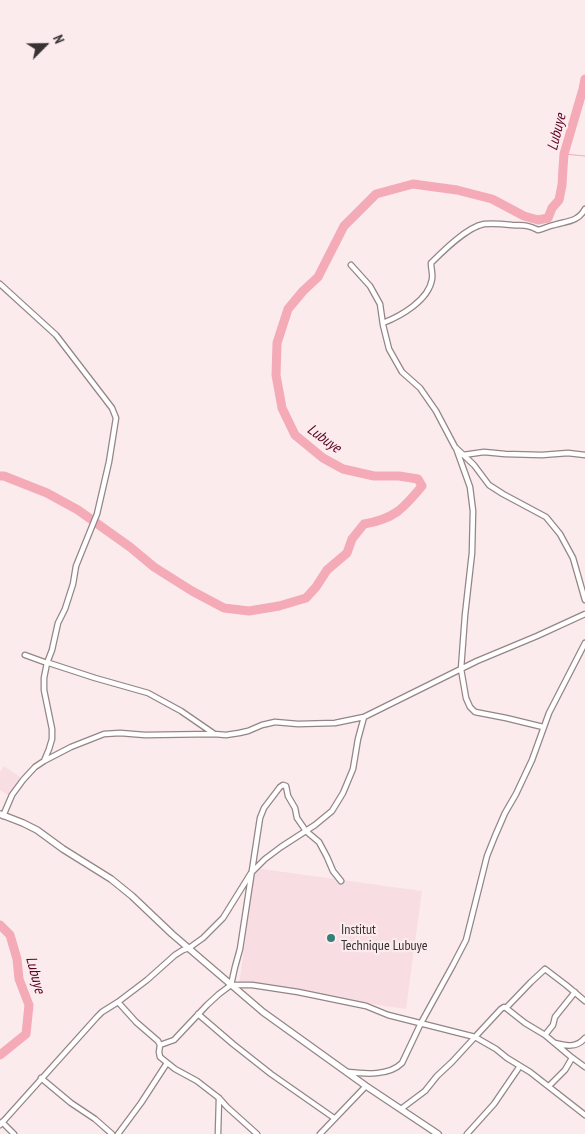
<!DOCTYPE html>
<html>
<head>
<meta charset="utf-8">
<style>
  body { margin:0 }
  #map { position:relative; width:585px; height:1134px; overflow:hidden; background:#fcebed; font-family:"PT Sans Narrow",sans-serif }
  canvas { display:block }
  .north { position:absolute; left:20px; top:20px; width:50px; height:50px; -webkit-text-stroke:4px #fcebed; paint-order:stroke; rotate:67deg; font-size:14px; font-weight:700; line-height:20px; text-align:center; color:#383233 }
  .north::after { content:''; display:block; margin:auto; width:18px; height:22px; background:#383233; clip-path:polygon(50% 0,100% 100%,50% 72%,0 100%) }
</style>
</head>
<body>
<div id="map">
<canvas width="585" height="1134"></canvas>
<div class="north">N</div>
</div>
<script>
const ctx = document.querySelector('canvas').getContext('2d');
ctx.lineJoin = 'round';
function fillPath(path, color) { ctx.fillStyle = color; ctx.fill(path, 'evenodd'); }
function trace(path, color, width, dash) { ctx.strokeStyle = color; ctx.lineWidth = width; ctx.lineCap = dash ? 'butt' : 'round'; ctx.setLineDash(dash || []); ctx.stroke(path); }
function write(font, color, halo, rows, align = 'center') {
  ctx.font = font + ' "PT Sans Narrow",sans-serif'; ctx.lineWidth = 4.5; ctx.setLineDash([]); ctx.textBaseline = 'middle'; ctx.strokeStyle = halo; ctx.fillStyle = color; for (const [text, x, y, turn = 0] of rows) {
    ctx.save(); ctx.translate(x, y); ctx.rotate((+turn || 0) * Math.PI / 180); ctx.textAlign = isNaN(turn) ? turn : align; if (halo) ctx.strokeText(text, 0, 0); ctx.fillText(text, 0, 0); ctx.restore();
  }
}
fillPath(new Path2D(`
  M 4,766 L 20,777 L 8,795 L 0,790 L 0,772 Z
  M 255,868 L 422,891 L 406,1009 L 239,985 Z`), '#f8dee2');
trace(new Path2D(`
  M 564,154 L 585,156`), '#f4aab7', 1);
trace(new Path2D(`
  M 0,476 L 4,476 L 47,493 L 78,510 L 130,547 L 154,567 L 192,591 L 224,608 L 249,611 L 279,606 L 306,598 L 316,587 L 327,570 L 347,553 L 352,539 L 364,524 C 394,519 403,509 422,486 L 418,479 L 399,476 L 374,476 L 343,469 L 323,458 L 295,435 L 282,408 L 276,375 L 277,343 L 288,309 L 303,291 L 318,277 L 344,226 L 376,194 L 413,184 L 457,190 L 492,199 L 524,216 L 538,220 L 548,218 L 552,208 L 559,200 L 562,185 L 563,168 L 564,154 L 583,89 L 585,79
  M 0,925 L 10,935 L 17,959 L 19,979 L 29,1005 L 26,1034 L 0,1055`), '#f4aab7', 9);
const minor = new Path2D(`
  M 351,265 L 370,286 L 380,304 L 383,325 L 389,349 L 402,372 L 420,388 L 436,411 L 455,447 L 474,465 L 489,485 L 503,494 L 546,517 L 560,534 L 573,558 L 585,600
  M 0,284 L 56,335 L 112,408 L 116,418 L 109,462 L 97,514 L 76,566 L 73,584 L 65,609 L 58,623 L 52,650 L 47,663 L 44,678 L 44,690 L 52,729 L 52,739 L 49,749 L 44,761 L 35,767 L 23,780 L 12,795 L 3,816
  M 383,323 C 401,316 429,300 432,279 C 433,274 431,269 431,263 C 443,251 467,227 484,224 C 494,223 503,224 512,225 C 524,226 526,224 538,230 C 544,229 548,226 554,225 C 567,221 578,222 585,209
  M 456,448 L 470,487 L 473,511 L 472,553 L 465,615 L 461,669 L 466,698 L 470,707 L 475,712 L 506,718 L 543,727
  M 463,455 L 484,452 L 505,454 L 542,455 L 568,453 L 585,455
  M 25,655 L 47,663 L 49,663 L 95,678 L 148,693 L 181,711 L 213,733
  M 44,761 L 71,747 L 104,734 L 120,733 L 145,735 L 214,734 L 226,735 L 239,733 L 248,731 L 262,725 L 275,722 L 298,724 L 335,723 L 364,717 L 477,661 L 537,636 L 585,614
  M 341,881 L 333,871 L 327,857 L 319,842 L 306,831 L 297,818 L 295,808 L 288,796 L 286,786 L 283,785 L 280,787 L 264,808 L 260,818 L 240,949 L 235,967 L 231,985 L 252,985 L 298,992 L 366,1006 L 388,1015 L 475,1037 L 501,1009 L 504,1007 L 506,1008 L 525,1023 L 545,1035 L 570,1056 L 585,1067
  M 118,1002 L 136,1022 L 158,1041 L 160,1045 L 159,1052 L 160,1057 L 175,1069 L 197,1081 L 219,1098 L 227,1107 L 257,1134
  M 506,1008 L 531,982 L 545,969 L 566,985 L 585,1001
  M 198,1014 L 233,1044 L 271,1074 L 334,1118
  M 545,1035 L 553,1025 L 555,1017 L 575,992
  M 555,1043 C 566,1046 577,1048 585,1038
  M 160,1045 L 174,1040 L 207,1005 L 219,994 L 231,985
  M 348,1072 C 365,1074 389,1076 402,1063 L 421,1023 L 453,965 L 466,940 L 487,856 L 495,836 L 505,813 L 516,794 L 532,760 L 549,713 L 585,643
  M 41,1078 L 71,1103 L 95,1119 L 112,1134
  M 549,1086 L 565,1070 L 572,1058
  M 401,1109 L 425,1091 L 437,1076 L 452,1062 L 475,1037 L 496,1049 L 507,1058 L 530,1072 L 585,1115
  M 2,1122 L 14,1134
  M 0,1125 L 97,1017 L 102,1012 L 118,1002 L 147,980 L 175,955 L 183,950 L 189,948 L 203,938 L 223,918 L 251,873 L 265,859 L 281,847 L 315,825 L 332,811 L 343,793 L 353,769 L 358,739 L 364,717
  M 118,1134 L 141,1103 L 167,1063
  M 218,1134 L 219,1098
  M 320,1134 L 366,1086
  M 467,1134 L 494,1104 L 520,1066`);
const tertiary = new Path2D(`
  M 0,814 L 23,823 L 37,830 L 63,849 L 111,879 L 132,896 L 172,934 L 263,1012 L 366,1086 L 438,1134`);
trace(minor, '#948587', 7);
trace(tertiary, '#948587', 8);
trace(minor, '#fff', 4.5);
trace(tertiary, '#fff', 5.5);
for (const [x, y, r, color] of [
  [331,938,5,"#367e78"]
]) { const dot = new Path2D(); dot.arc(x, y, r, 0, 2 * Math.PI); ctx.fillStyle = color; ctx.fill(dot); trace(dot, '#fcebed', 2); }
write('14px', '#383233', '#fcebed', [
  ["Institut",341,930],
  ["Technique Lubuye",341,946]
], 'left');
write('italic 15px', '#5c0424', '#fcebed', [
  ["Lubuye",557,132,-76],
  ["Lubuye",324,439,36],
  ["Lubuye",35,975,75]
]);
</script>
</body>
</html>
